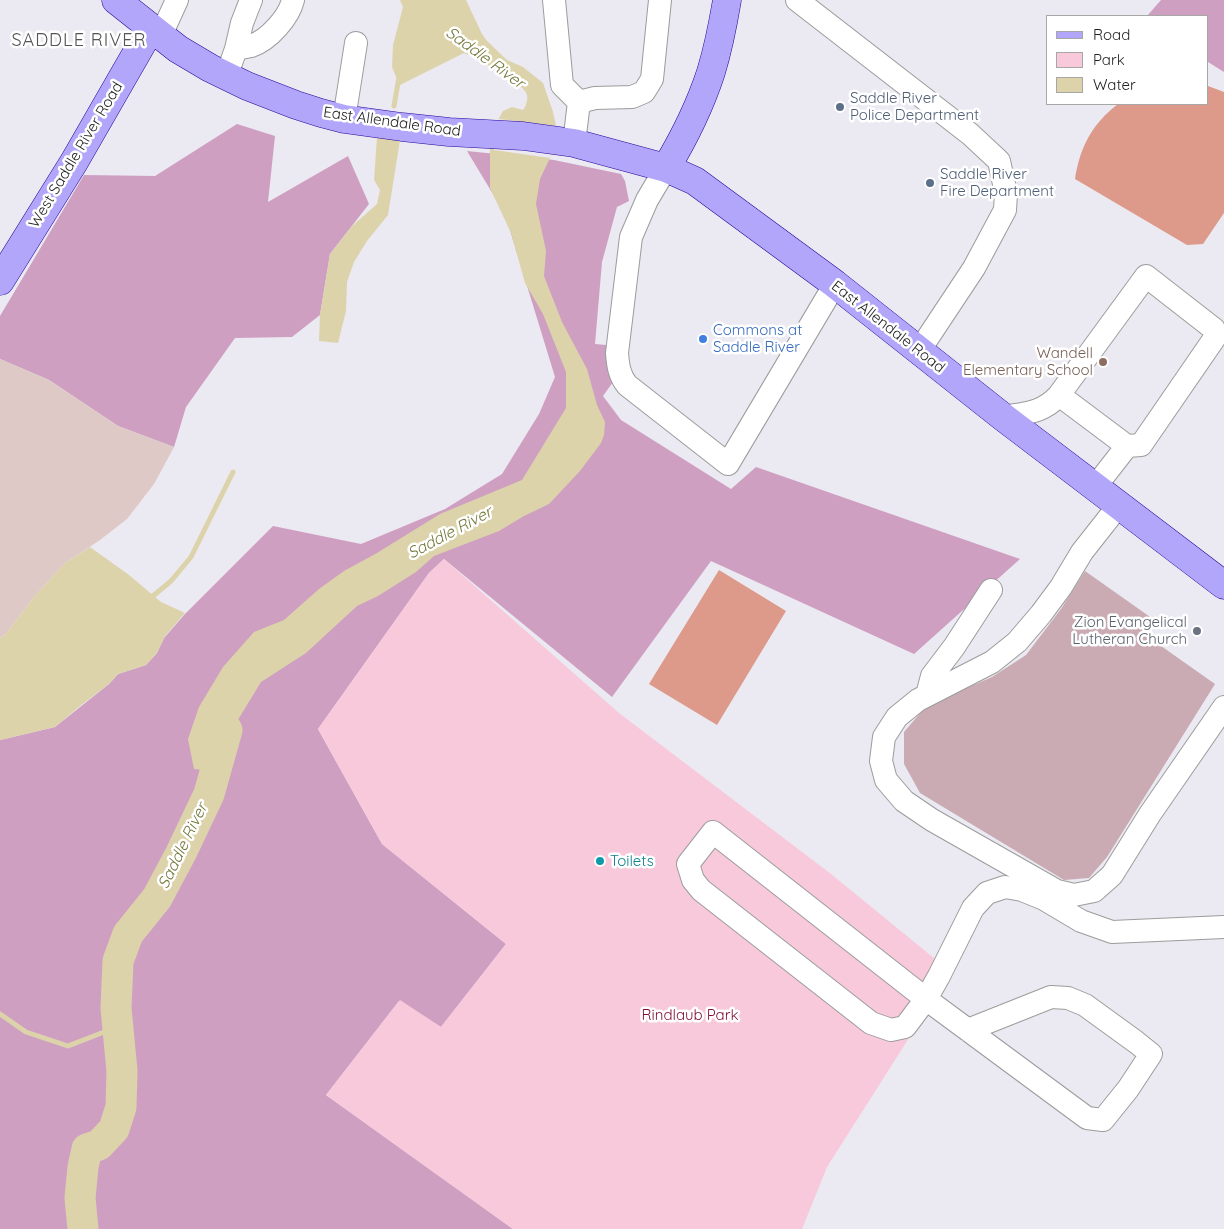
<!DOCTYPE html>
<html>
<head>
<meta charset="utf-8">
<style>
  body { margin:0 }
  #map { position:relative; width:1224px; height:1229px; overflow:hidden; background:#ebe9f1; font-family:Quicksand,sans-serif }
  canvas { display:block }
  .legend { position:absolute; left:1046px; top:15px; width:162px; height:90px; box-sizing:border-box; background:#fff; border:1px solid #a7a7a7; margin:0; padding:6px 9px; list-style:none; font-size:15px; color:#222 }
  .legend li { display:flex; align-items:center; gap:10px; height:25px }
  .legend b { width:25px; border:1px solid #a7a7a7 }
</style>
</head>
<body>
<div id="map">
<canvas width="1224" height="1229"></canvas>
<ul class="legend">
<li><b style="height:6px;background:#b1a6f9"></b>Road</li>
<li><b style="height:14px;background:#f8c9da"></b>Park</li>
<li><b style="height:14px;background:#ddd3ab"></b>Water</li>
</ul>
</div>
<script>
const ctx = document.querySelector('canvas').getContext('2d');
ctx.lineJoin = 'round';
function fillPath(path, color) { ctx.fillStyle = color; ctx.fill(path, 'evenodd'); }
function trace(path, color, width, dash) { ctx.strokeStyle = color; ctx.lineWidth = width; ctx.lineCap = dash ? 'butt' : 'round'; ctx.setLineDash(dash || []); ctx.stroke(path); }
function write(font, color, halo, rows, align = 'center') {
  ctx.font = font + ' Quicksand,sans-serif'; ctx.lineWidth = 5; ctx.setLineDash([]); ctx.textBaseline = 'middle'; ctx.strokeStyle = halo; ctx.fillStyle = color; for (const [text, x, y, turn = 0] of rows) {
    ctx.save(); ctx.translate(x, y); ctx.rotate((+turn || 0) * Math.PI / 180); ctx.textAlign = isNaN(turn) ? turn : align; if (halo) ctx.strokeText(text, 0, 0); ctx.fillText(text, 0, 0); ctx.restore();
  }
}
fillPath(new Path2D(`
  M 1161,0 L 1224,0 L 1224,72 L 1208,62 L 1208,16 L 1147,16 Z
  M 237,124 L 275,136 L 268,202 L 348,156 L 369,204 L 330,254 L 320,315 L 292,337 L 235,338 L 186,407 L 174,447 L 118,426 L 49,380 L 0,359 L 0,316 L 84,175 L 155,176 Z
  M 467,151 L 554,160 L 621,174 L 625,181 L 629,201 L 617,207 L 602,262 L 595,344 L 606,345 L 610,349 L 613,382 L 603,396 L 621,420 L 731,489 L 756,467 L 1020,559 L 914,654 L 711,561 L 612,697 L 444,559 L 429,573 L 318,729 L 382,844 L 506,944 L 441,1027 L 399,1001 L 326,1095 L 513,1229 L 0,1229 L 0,740 L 55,727 L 109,684 L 118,674 L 146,665 L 157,653 L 164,638 L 185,614 L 273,526 L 361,544 L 445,509 L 502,474 L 539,414 L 555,377 L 505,214 Z`), '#cf9fc2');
fillPath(new Path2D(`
  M 0,359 L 49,380 L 118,426 L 174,447 L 154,484 L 127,519 L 100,540 L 64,564 L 33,598 L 6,634 L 0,638 Z`), '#dfc9c6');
fillPath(new Path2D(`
  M 1085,571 L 1153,619 L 1144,634 L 1215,684 L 1107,857 L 1089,878 L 1064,880 L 920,793 L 904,764 L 904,732 L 922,711 L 948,696 L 992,677 L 1026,655 L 1061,609 Z`), '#caabb3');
fillPath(new Path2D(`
  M 444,559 L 619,713 L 831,874 L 951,972 L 827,1167 L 802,1229 L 513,1229 L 326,1095 L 400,1000 L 441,1027 L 506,944 L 382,844 L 318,729 L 429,573 Z`), '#f8c9da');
fillPath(new Path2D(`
  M 1208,86 L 1224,92 L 1224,213 L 1203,244 L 1187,245 L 1075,179 C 1080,147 1092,124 1118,104 L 1208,104 Z
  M 719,570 L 786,611 L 717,725 L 649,684 Z`), '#dd998a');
fillPath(new Path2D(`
  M 400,0 L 466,0 L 482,34 L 487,41 L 507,60 L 523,67 L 543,83 L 553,112 L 556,126 L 550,158 L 540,179 L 536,204 L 546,251 L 544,276 L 562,322 L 587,369 L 597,405 L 605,422 L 604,435 L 601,443 L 580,471 L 549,504 L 524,516 L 499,531 L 434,556 L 416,572 L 378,596 L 357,606 L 306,653 L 261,682 L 236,723 L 222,772 L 194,769 L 188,739 L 199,707 L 223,667 L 254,632 L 284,620 L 319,589 L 344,571 L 377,553 L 440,514 L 522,480 L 566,408 L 566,372 L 543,314 L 525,283 L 511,233 L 490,188 L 490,148 L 492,131 L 503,111 L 512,107 L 523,110 C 526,106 528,100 527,95 C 524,82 477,59 464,53 L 400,85 L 396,77 L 392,67 L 393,45 L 403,7 Z
  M 377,137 L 400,140 L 388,215 L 367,241 L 354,262 L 347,282 L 346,311 L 338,343 L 319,341 L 320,315 L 330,254 L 352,226 L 377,204 L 380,190 L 374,180 Z
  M 90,547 L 129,575 L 161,602 L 185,613 L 165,636 L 157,653 L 146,665 L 118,674 L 109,684 L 80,706 L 55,727 L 0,740 L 0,638 L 6,634 L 33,598 L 64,564 Z`), '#ddd3ab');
fillPath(new Path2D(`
  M 499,119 L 556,126 L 550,158 L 494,150 Z`), '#ebe9f1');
trace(new Path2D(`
  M 394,106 L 399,77
  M 153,596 L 171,581 L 191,557 L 233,472
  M 0,1014 L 26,1032 L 68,1046 L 117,1027`), '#ddd3ab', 5);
trace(new Path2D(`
  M 83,1229 L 80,1198 L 83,1167 L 87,1149 L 99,1145 L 114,1129 L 121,1107 L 122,1071 L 116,1008 L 118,961 L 128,934 L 157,898 L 181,853 L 209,794 L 227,730`), '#ddd3ab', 31);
const minor = new Path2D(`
  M 554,0 L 562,85 L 579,102
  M 797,0 L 970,134 L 999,161 L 1006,193 L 1005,210 L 974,268 L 919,351
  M 161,35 L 177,0
  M 236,49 C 241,48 246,47 251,46 C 269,40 289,17 293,0
  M 226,77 L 236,49 L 242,23 L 251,0
  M 579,102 L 595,98 L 632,97 L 644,92 L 652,79 L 660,0
  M 344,119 L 356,43
  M 574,143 L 579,102
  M 666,168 L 647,200 L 631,237 L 617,353 C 618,365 619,375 627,385 L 728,464 L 835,284
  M 1059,395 L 1127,446
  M 1003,417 C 1026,413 1043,413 1059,395 L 1146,276 L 1214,329 L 1216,336 L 1141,445 L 1127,446 L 1095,487
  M 1119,505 L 1082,552 L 1061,587 L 1041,614 L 1017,642 L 992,662 L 918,700 L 897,717 L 884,737 L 881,761 L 886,780 L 904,801 L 932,820 L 1057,891 L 1074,895 L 1094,891 L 1112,875 L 1150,814 L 1224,707
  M 927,695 L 932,676 L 954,647 L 991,590
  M 968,1030 L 1051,997 L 1068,998 L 1085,1005 L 1136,1042 L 1151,1054 L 1128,1089 L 1103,1120 L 1087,1118 L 926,999 L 713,832 L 688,864 L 693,880 L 701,890 L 871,1023 L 891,1030 L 905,1027 L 926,999 L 939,976 L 973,908 L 987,893 L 1005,887 L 1022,890 L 1044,899 L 1081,921 L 1112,932 L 1224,927`);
const major = new Path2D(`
  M 116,0 L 178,49 L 210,68 L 247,86 L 296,105 L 321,113 L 344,119 L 402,127 L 449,132 L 523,136 L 574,143 L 666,168 L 695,181 L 835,284 L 1003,417 L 1224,585
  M 666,168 C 684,138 700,106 711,72 C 718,49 723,24 727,0
  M 0,281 L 74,162 L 151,28`);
trace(minor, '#9c9c9c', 24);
trace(major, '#28059a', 29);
trace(minor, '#fff', 22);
trace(major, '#b1a6f9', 28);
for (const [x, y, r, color] of [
  [840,107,5,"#5c6f8a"],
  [930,183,5,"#5c6f8a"],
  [703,339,5,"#3f7fe0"],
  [1103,362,5,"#8d6e63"],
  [1197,631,5,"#6b7280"],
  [600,861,5,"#0f9aa8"]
]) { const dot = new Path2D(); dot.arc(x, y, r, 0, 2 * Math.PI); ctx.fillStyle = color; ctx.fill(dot); trace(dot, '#fff', 2); }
write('15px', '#4e5e75', '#fff', [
  ["Saddle River",850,98],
  ["Police Department",850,115],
  ["Saddle River",940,174],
  ["Fire Department",940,191]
], 'left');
write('15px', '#222', '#fff', [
  ["East Allendale Road",392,122,8],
  ["West Saddle River Road",76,155,-59],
  ["East Allendale Road",888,327,38]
]);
write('15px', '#366cbe', '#fff', [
  ["Commons at",713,330],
  ["Saddle River",713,347]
], 'left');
write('15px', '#785e54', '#fff', [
  ["Wandell",1093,353],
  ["Elementary School",1093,370]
], 'right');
write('15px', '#5b616d', '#fff', [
  ["Zion Evangelical",1187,622],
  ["Lutheran Church",1187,639]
], 'right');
write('15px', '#0d838f', '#fff', [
  ["Toilets",610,861]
], 'left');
write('15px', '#801037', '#fff', [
  ["Rindlaub Park",690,1015]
]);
write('italic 16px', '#74783a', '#fff', [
  ["Saddle River",485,58,36],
  ["Saddle River",450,533,-28],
  ["Saddle River",183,846,-64]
]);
ctx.letterSpacing = '1px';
write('18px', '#555', '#fff', [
  ["SADDLE RIVER",79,41]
]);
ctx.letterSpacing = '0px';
</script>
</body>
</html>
